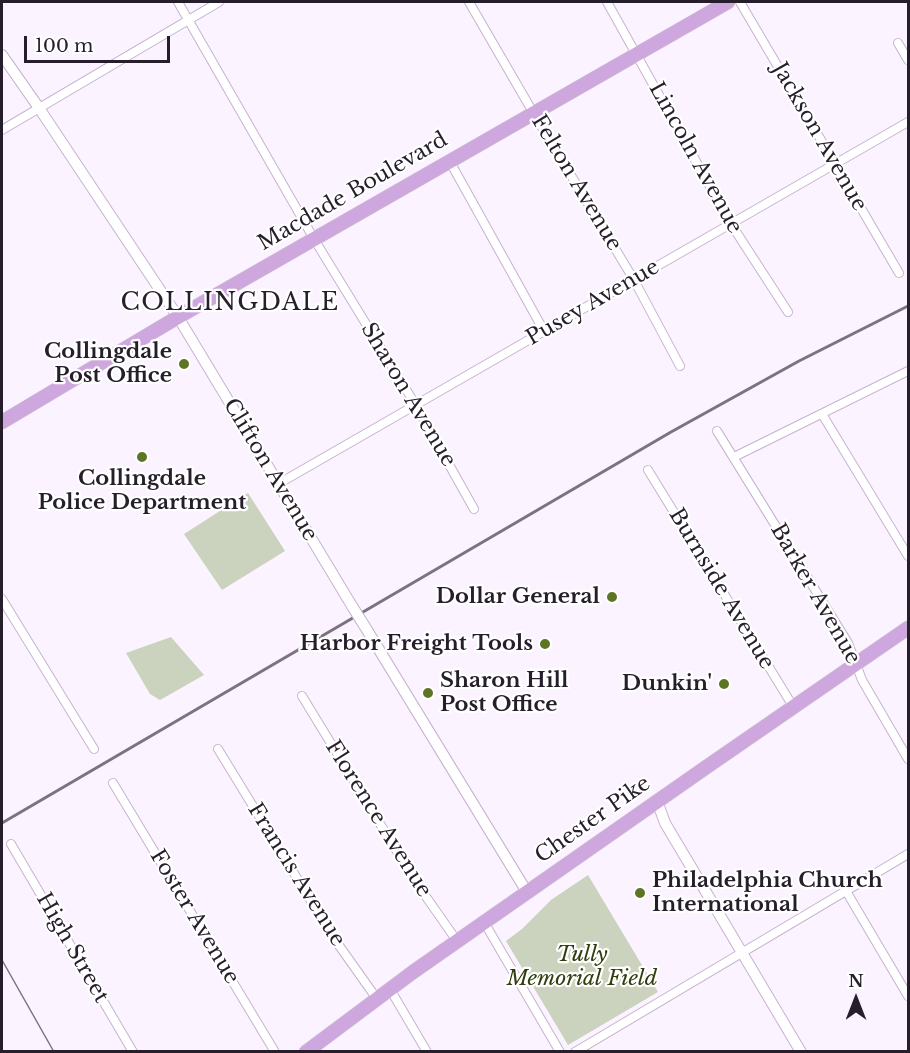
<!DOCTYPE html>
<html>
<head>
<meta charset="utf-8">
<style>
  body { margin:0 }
  #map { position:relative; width:910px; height:1053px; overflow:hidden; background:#fbf3ff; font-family:"Libre Baskerville",serif }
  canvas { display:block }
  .frame { position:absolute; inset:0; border:3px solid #261e2a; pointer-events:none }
  .north { position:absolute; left:826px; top:969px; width:60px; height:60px; -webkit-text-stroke:4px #fff; paint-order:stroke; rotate:0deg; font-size:16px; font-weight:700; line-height:24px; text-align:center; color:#261e2a }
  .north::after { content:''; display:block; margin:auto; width:21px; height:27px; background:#261e2a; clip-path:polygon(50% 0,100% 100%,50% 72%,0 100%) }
  .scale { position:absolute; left:24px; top:36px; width:146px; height:27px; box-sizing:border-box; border:3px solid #261e2a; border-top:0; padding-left:8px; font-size:18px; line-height:21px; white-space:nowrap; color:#261e2a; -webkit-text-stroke:4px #fff; paint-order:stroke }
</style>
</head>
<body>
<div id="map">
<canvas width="910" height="1053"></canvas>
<div class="frame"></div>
<div class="north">N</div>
<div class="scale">100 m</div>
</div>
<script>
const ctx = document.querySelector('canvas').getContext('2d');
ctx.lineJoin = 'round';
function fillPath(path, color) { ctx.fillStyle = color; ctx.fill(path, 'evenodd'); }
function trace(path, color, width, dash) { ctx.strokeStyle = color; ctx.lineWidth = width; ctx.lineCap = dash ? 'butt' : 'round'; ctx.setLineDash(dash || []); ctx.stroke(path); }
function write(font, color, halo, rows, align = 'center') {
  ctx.font = font + ' "Libre Baskerville",serif'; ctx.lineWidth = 4.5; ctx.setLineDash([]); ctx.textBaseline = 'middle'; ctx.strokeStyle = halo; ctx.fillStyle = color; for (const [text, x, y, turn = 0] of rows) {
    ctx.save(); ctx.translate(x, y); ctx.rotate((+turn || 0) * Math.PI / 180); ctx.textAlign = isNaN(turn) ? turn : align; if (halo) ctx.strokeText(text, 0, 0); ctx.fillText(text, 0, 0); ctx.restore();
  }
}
fillPath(new Path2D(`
  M 248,493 L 285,551 L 222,590 L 184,534 Z
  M 171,637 L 204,675 L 160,700 L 150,694 L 126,653 Z
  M 588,875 L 658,992 L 568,1045 L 506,941 L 522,929 L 551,900 Z`), '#cbd2bd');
const minor = new Path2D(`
  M 178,2 L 314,239 L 415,404 L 474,509
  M 469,2 L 534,114 L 634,280 L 680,366
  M 607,2 L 731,224 L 788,312
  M 740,2 L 899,273
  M 898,43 L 908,60
  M 2,130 L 219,2
  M 449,160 L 544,331
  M 822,414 L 908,556
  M 717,431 L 848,643 L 862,680 L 908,759
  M 734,457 L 908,371
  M 648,470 L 794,708
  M 278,484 L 908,122
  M 2,599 L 94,749
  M 302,696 L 415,881 L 457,941
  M 218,749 L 333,937 L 377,999
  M 113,783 L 275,1052
  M 11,844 L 133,1052
  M 846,891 L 908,996
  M 484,922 L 560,1052
  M 390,989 L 427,1052
  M 575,1052 L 908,854`);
const tertiary = new Path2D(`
  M 2,55 L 39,108 L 178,317 L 352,606
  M 367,630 L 527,892
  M 657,801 L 665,823 L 801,1052`);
const primary = new Path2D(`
  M 2,422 L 178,317 L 728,2
  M 306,1052 L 413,972 L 705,768 L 908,628`);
trace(minor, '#c6b2cf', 10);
trace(tertiary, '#c6b2cf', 12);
trace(primary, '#d8d6d9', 15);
trace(minor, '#fff', 8);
trace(tertiary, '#fff', 10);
trace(primary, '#cda7dd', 14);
trace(new Path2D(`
  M 2,960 L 54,1052`), '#7b737f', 1.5);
trace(new Path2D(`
  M 2,823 L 671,432 L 799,361 L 908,306`), '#7b737f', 3);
const tertiaryBridge = new Path2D(`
  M 352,606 L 367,630`);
trace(tertiaryBridge, '#c6b2cf', 12, []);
trace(tertiaryBridge, '#fff', 10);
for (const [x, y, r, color] of [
  [184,364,6,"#5f7526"],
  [142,457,6,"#5f7526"],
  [612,597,6,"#5f7526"],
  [545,644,6,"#5f7526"],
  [724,684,6,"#5f7526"],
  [428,693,6,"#5f7526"],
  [640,893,6,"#5f7526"]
]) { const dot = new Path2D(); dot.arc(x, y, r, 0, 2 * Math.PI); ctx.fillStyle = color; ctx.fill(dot); trace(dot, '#fff', 2); }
write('21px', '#261e2a', '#fff', [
  ["Jackson Avenue",819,137,60],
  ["Lincoln Avenue",695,158,61],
  ["Felton Avenue",576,183,59],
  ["Macdade Boulevard",353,192,-30],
  ["Pusey Avenue",593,303,-30],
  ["Sharon Avenue",408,395,59],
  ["Clifton Avenue",270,470,59],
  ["Burnside Avenue",721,589,59],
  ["Barker Avenue",815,594,60],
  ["Florence Avenue",378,819,58],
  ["Chester Pike",593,820,-35],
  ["Francis Avenue",296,875,58],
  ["Foster Avenue",194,917,59],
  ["High Street",72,948,60]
]);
write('bold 21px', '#261e2a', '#fff', [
  ["Collingdale",172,352],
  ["Post Office",172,376],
  ["Collingdale",142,479,"center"],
  ["Police Department",142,503,"center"],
  ["Dollar General",600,597],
  ["Harbor Freight Tools",533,644],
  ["Sharon Hill",440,681,"left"],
  ["Post Office",440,705,"left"],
  ["Dunkin'",712,684],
  ["Philadelphia Church",652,881,"left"],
  ["International",652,905,"left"]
], 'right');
write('italic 21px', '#303d0c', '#fff', [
  ["Tully",582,955],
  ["Memorial Field",582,979]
]);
ctx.letterSpacing = '1.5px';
write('24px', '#261e2a', '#fff', [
  ["COLLINGDALE",230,303]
]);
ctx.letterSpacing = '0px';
</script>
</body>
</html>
